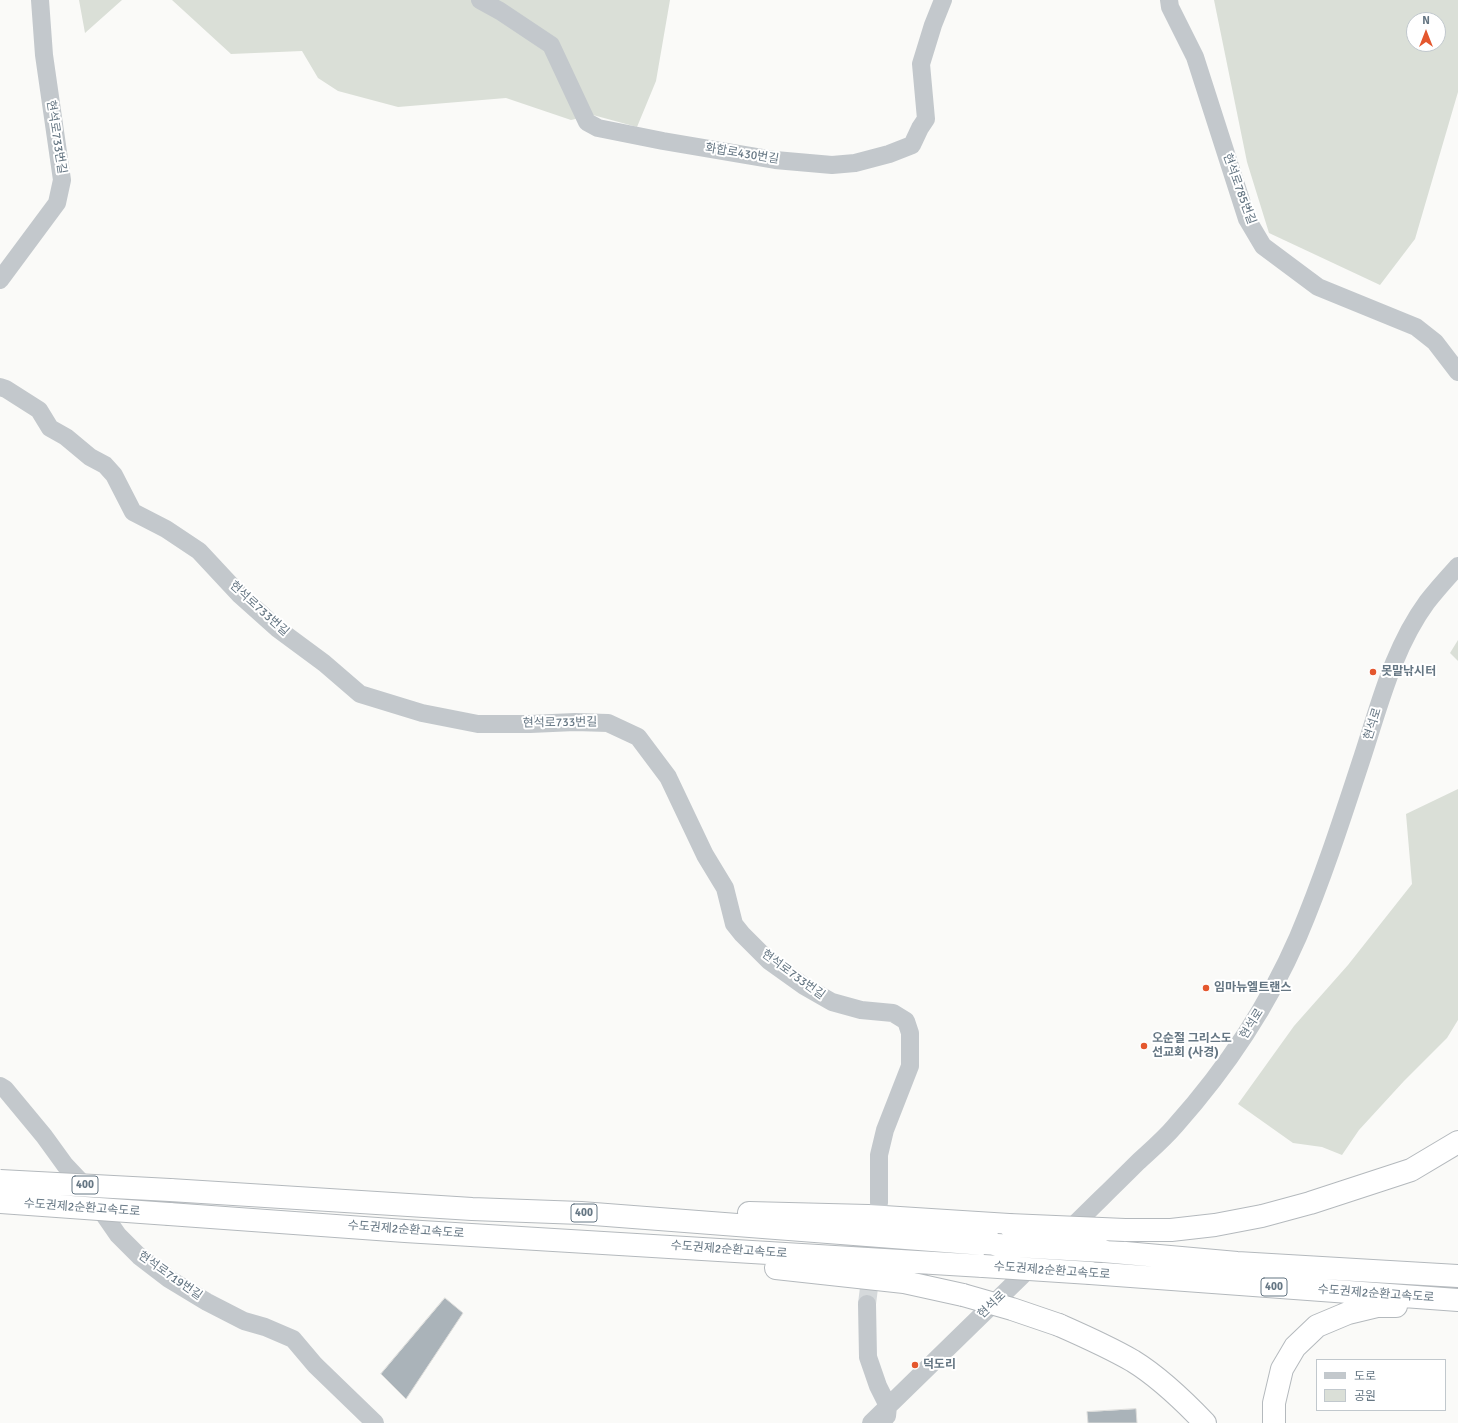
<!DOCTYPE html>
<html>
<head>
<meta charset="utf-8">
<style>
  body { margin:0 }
  #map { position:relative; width:1458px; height:1423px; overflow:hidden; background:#fafaf8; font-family:Signika,"Noto Sans KR",sans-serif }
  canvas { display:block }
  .legend { position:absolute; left:1316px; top:1359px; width:130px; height:52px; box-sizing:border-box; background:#fff; border:1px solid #c1c8cd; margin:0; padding:5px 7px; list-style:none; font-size:12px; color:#657683 }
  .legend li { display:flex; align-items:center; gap:8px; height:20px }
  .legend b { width:20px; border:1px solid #c1c8cd }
  .north { position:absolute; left:1406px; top:12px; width:40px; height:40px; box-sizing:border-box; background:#fff; border:1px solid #c1c8cd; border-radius:50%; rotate:0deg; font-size:11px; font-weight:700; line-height:16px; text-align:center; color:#657683 }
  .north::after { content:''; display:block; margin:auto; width:14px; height:18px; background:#e4572e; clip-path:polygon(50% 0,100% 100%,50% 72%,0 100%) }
</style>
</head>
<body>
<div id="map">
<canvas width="1458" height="1423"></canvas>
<ul class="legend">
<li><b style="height:5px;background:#c3c8cc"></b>도로</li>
<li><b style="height:11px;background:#dadfd7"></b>공원</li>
</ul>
<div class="north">N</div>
</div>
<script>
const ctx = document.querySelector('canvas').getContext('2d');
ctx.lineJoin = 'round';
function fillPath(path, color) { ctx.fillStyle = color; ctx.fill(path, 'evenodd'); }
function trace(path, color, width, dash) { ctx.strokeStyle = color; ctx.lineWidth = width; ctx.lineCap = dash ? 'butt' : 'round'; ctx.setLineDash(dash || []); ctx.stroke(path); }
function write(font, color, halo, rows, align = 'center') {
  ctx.font = font + ' Signika,"Noto Sans KR",sans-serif'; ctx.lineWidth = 4; ctx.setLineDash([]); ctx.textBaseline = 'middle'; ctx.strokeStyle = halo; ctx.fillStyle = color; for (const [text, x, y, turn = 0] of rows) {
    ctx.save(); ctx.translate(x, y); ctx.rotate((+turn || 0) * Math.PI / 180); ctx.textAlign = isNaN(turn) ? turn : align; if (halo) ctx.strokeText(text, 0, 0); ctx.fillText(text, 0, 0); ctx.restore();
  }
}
fillPath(new Path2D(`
  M 79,0 L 122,0 L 85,33 Z
  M 172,0 L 670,0 L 656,81 L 637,127 L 593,115 L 571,120 L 506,98 L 398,107 L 338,91 L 318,78 L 302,51 L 231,54 Z
  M 1214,0 L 1458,0 L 1458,92 L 1415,239 L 1380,285 L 1269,233 L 1247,162 ZM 1414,20 L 1438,20 L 1438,44 L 1414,44 Z
  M 1458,640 L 1458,661 L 1450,653 Z
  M 1458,789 L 1458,1020 L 1447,1038 L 1404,1081 L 1359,1130 L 1342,1155 L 1322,1147 L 1293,1143 L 1238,1104 L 1294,1026 L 1348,965 L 1412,884 L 1406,814 Z`), '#dadfd7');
const building = new Path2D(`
  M 445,1298 L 463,1313 L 406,1399 L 381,1374 Z
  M 1136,1409 L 1137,1423 L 1088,1423 L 1087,1412 Z`);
fillPath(building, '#aab3b9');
trace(building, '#dcdcda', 1);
trace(new Path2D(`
  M 867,1304 L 877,1222`), '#d5d9db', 18, [18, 9]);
const highway = new Path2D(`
  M 170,1190 L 472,1209 L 581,1213 L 997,1245
  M 749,1213 L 868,1216 L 1009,1225
  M 169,1214 L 405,1231 L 983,1266
  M 1125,1230 L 1171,1230 L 1215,1225 L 1262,1216 L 1310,1203 L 1411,1170 L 1458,1142
  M 1103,1251 L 1237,1263 L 1458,1276
  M 776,1268 L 904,1282 L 963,1295
  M 1090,1273 L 1458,1300
  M 1059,1325 C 1084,1336 1109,1347 1133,1361 C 1159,1377 1183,1400 1205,1423
  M 1274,1423 L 1274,1403 L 1282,1369 L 1295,1347 L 1317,1326 L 1348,1313 L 1377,1306 L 1396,1306`);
trace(highway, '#b4b9bd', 24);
trace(new Path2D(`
  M 480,0 L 500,11 L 551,45 L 587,122 L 598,128 L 663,141 L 775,160 L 832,165 L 855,163 L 889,154 L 912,145 L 920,128 L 926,119 L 921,64 L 933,25 L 943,0
  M 1169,0 L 1170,7 L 1195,57 L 1247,219 L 1263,246 L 1318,287 L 1416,327 L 1435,342 L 1458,372
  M 0,280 L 57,203 L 62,180 L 44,55 L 40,0
  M 0,387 L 6,389 L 39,410 L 50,428 L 66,437 L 90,457 L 105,465 L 114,475 L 133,512 L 166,529 L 199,551 L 240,595 L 278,629 L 324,663 L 360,694 L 422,713 L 478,724 L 530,724 L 575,722 L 608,723 L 638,737 L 668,777 L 705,855 L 725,888 L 734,924 L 742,934 L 769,961 L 804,986 L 832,1002 L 861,1010 L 893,1013 L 906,1021 L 910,1033 L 910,1066 L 885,1130 L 879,1155 L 879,1203
  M 0,1086 L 5,1089 L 44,1136 L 65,1165 L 82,1183 L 118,1235 L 139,1256 L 169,1279 L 207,1302 L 244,1321 L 265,1327 L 293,1339 L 315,1365 L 375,1423
  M 1065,1234 C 1089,1210 1114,1186 1138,1162 C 1151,1150 1164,1139 1175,1126 C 1225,1070 1268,1006 1298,937 C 1323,878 1343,816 1363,755 C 1380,703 1394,647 1427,602 C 1437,589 1448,577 1458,566
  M 867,1304 L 868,1357 L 878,1386 L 888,1406 L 887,1416
  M 871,1423 L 1035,1263`), '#c3c8cc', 18);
trace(highway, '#fff', 22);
const highwayBridge = new Path2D(`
  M 0,1181 L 170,1190
  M 0,1202 L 169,1214
  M 1009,1225 L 1125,1230
  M 997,1245 L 1103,1251
  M 983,1266 L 1090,1273
  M 963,1295 L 1012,1309 L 1059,1325`);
trace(highwayBridge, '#b4b9bd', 24, []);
trace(highwayBridge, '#fff', 22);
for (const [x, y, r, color] of [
  [1373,672,4,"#e4572e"],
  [1206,988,4,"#e4572e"],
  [1144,1046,4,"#e4572e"],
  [915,1365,4,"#e4572e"]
]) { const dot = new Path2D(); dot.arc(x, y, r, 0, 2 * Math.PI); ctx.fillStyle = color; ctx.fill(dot); trace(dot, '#fff', 1.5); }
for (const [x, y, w] of [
  [85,1185,26],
  [584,1213,26],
  [1274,1287,26]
]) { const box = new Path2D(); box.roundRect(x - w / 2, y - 9, w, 18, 3); ctx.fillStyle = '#fff'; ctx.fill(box); trace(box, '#657683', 1); }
write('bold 11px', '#657683', null, [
  ["400",85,1185],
  ["400",584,1213],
  ["400",1274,1287]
]);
write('12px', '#657683', '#fff', [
  ["현석로733번길",56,137,81],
  ["화합로430번길",742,154,9],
  ["현석로785번길",1239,189,70],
  ["현석로733번길",259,609,42],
  ["현석로733번길",560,723,-1],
  ["현석로",1373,724,-73],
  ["현석로733번길",793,975,36],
  ["현석로",1252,1024,-58],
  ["수도권제2순환고속도로",82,1208,4],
  ["수도권제2순환고속도로",406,1230,4],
  ["수도권제2순환고속도로",729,1250,4],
  ["수도권제2순환고속도로",1052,1271,4],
  ["현석로719번길",170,1276,35],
  ["수도권제2순환고속도로",1376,1294,4],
  ["현석로",992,1305,-44]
]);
write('bold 12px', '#657683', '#fff', [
  ["못말낚시터",1381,672],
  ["임마뉴엘트랜스",1214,988],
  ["오순절 그리스도",1152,1039],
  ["선교회 (사경)",1152,1053],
  ["덕도리",923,1365]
], 'left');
</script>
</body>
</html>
